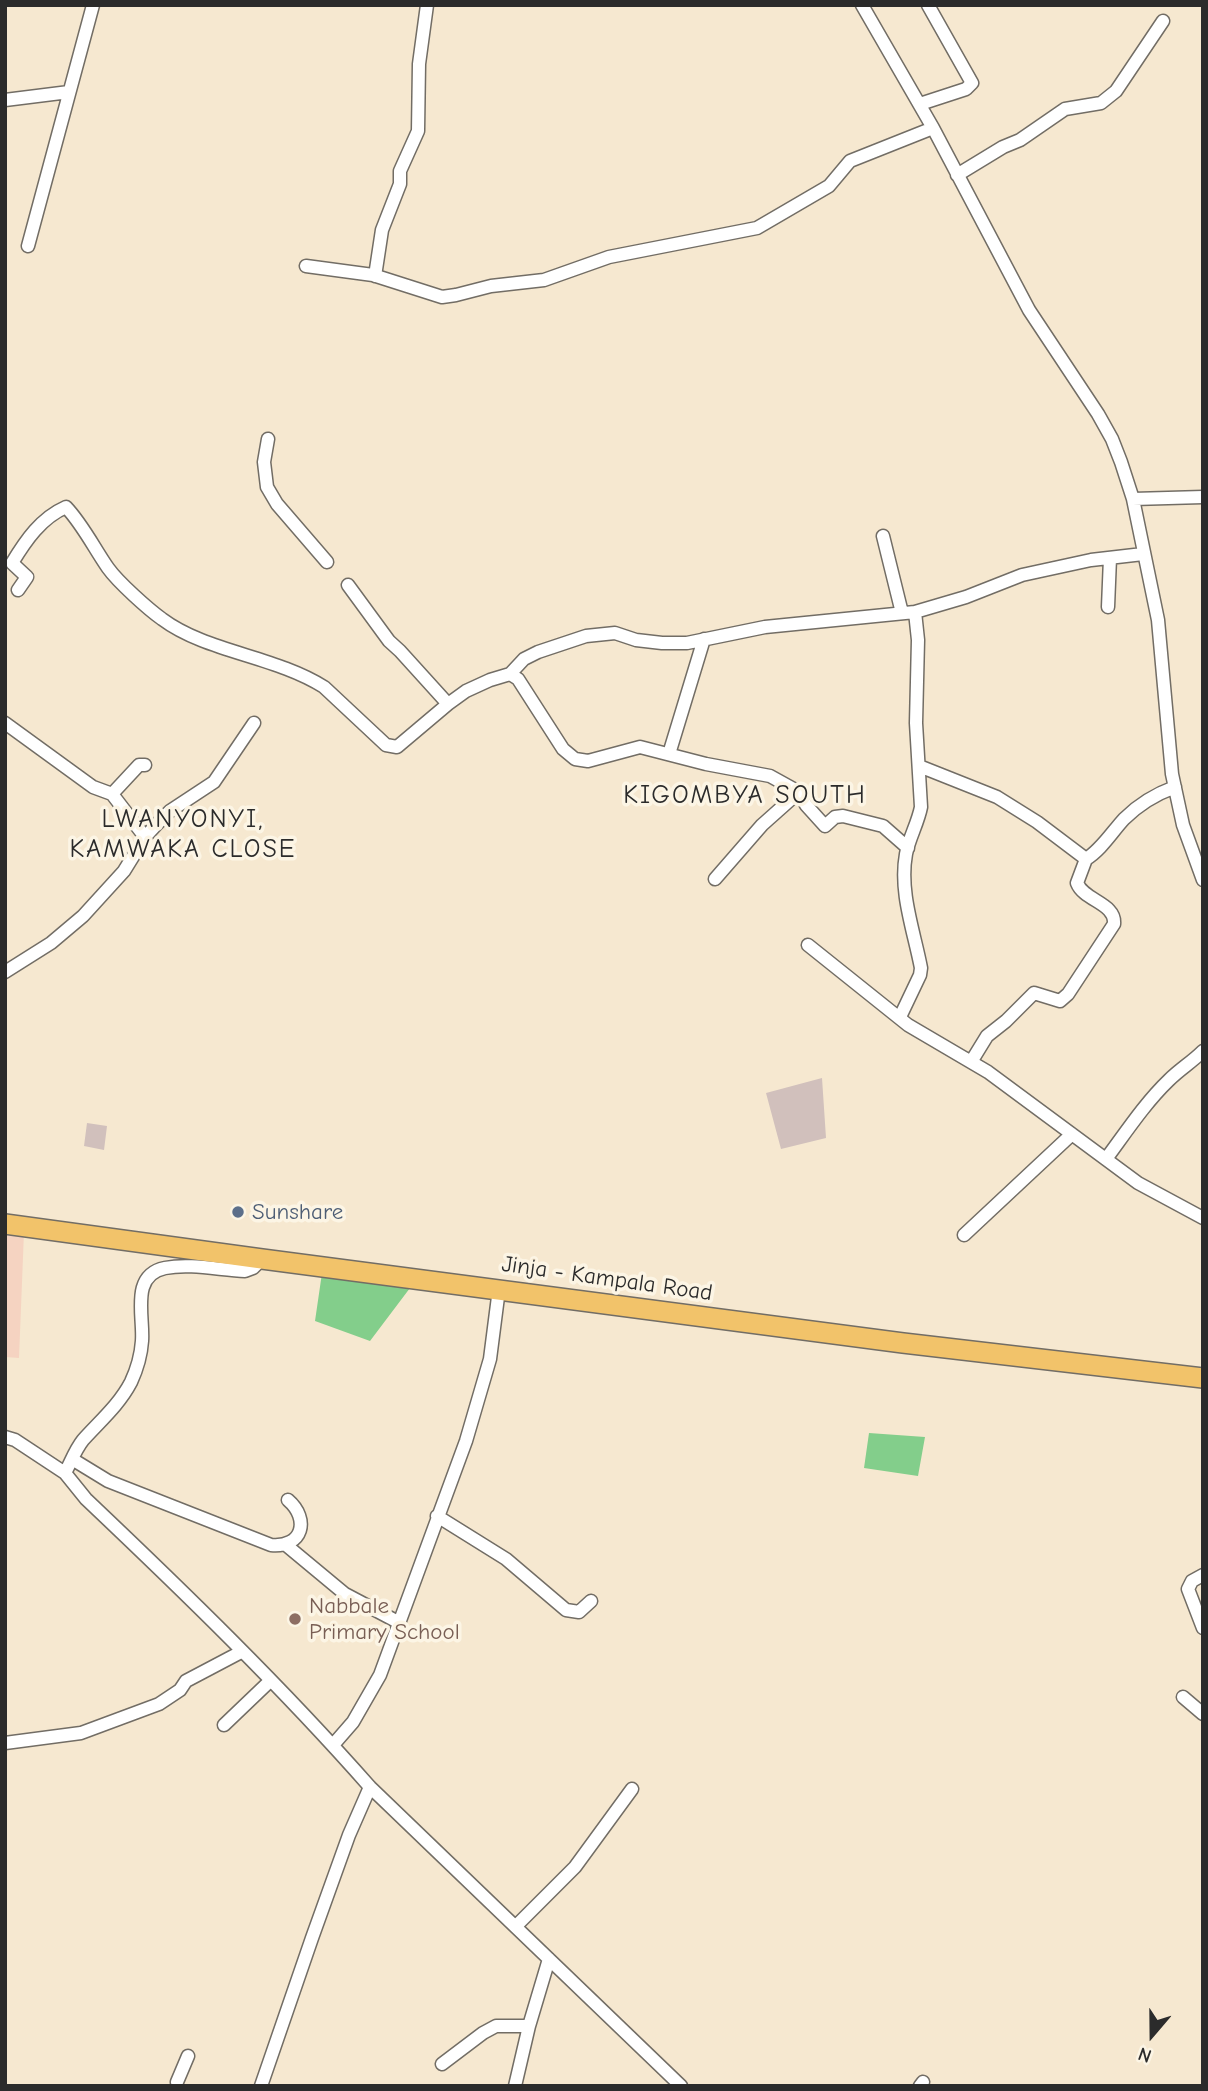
<!DOCTYPE html>
<html>
<head>
<meta charset="utf-8">
<style>
  body { margin:0 }
  #map { position:relative; width:1208px; height:2091px; overflow:hidden; background:#f6e8d0; font-family:"Comic Neue",sans-serif }
  canvas { display:block }
  .frame { position:absolute; inset:0; border:7px solid #2b2b2b; pointer-events:none }
  .north { position:absolute; left:1117px; top:2000px; width:70px; height:70px; -webkit-text-stroke:5px #fcf5e5; paint-order:stroke; rotate:200deg; font-size:19px; font-weight:700; line-height:28px; text-align:center; color:#2b2b2b }
  .north::after { content:''; display:block; margin:auto; width:24px; height:32px; background:#2b2b2b; clip-path:polygon(50% 0,100% 100%,50% 72%,0 100%) }
</style>
</head>
<body>
<div id="map">
<canvas width="1208" height="2091"></canvas>
<div class="frame"></div>
<div class="north">N</div>
</div>
<script>
const ctx = document.querySelector('canvas').getContext('2d');
ctx.lineJoin = 'round';
function fillPath(path, color) { ctx.fillStyle = color; ctx.fill(path, 'evenodd'); }
function trace(path, color, width, dash) { ctx.strokeStyle = color; ctx.lineWidth = width; ctx.lineCap = dash ? 'butt' : 'round'; ctx.setLineDash(dash || []); ctx.stroke(path); }
function write(font, color, halo, rows, align = 'center') {
  ctx.font = font + ' "Comic Neue",sans-serif'; ctx.lineWidth = 7; ctx.setLineDash([]); ctx.textBaseline = 'middle'; ctx.strokeStyle = halo; ctx.fillStyle = color; for (const [text, x, y, turn = 0] of rows) {
    ctx.save(); ctx.translate(x, y); ctx.rotate((+turn || 0) * Math.PI / 180); ctx.textAlign = isNaN(turn) ? turn : align; if (halo) ctx.strokeText(text, 0, 0); ctx.fillText(text, 0, 0); ctx.restore();
  }
}
fillPath(new Path2D(`
  M 5,1230 L 24,1232 L 19,1358 L 5,1357 Z`), '#f5d3c1');
fillPath(new Path2D(`
  M 822,1078 L 826,1138 L 781,1149 L 766,1093 Z
  M 87,1123 L 107,1126 L 104,1150 L 84,1146 Z`), '#d1c0bc');
fillPath(new Path2D(`
  M 322,1273 L 410,1288 L 370,1341 L 315,1321 Z
  M 869,1433 L 925,1437 L 918,1476 L 864,1468 Z`), '#83ce8b');
const minor = new Path2D(`
  M 862,5 L 933,128 L 1029,310 L 1098,414 L 1112,439 L 1121,462 L 1133,499 L 1158,620 L 1172,774 L 1183,825 L 1203,880
  M 5,100 L 69,92
  M 920,104 L 966,89 L 972,83 L 928,5
  M 957,175 L 1003,147 L 1020,140 L 1065,109 L 1101,103 L 1116,91 L 1163,21
  M 28,246 L 93,5
  M 306,266 L 373,275 L 442,297 L 456,295 L 491,286 L 544,280 L 609,257 L 757,228 L 829,186 L 850,161 L 933,128
  M 375,276 L 382,230 L 400,184 L 400,171 L 418,131 L 419,64 L 427,5
  M 268,439 L 264,462 L 267,487 L 277,504 L 327,562
  M 1133,499 L 1203,497
  M 883,536 L 902,613
  M 348,585 L 389,641 L 400,651 L 448,704 L 466,691 L 490,680 L 510,674 L 524,659 L 538,652 L 586,636 L 615,633 L 636,640 L 662,643 L 687,643 L 765,627 L 915,612 L 966,597 L 1022,575 L 1091,560 L 1143,554
  M 18,590 L 27,577 L 12,563 C 26,540 41,518 66,507 C 83,525 94,548 108,568 C 118,582 148,609 162,619 C 206,652 275,656 324,687 L 386,745 L 397,747 L 448,704
  M 1108,607 L 1110,558
  M 510,674 L 518,679 L 563,749 L 575,759 L 588,761 L 640,747 L 706,764 L 770,776 L 799,792 L 806,805 L 825,826 L 835,817 L 843,816 L 883,826 L 908,848
  M 5,723 L 93,787 L 112,794
  M 669,754 L 704,639
  M 145,765 L 139,765 L 112,794 L 145,837
  M 919,766 L 997,797 L 1037,822 L 1086,859 C 1101,850 1112,832 1124,819 C 1138,805 1156,794 1175,787
  M 715,879 L 762,825 L 799,792
  M 808,945 L 908,1025 L 988,1072 L 1138,1183 L 1203,1218
  M 5,972 L 51,943 L 83,916 L 124,871 L 145,837 L 157,824 L 170,811 L 214,782 L 254,723
  M 900,1017 L 920,975 L 921,968 C 914,931 899,892 906,854 C 909,838 918,823 921,807 L 916,723 L 918,640 L 915,612
  M 971,1062 L 987,1036 L 1006,1021 L 1034,993 L 1060,1001 L 1068,994 L 1114,924 C 1116,903 1084,901 1077,883 L 1086,859
  M 1106,1159 C 1126,1132 1145,1103 1169,1080 C 1180,1069 1192,1062 1203,1051
  M 964,1235 L 1072,1134
  M 262,1259 L 253,1268 L 245,1271 C 220,1270 190,1263 165,1268 C 130,1275 144,1316 142,1341 C 141,1356 137,1369 131,1382 C 119,1405 100,1421 83,1440 C 75,1450 71,1462 65,1473 L 86,1499 C 183,1591 281,1686 370,1787 L 681,2086
  M 5,1437 L 15,1440 L 65,1473
  M 72,1459 L 108,1481 L 271,1545 C 303,1548 310,1519 288,1500
  M 437,1516 L 506,1559 L 566,1610 L 579,1612 L 591,1601
  M 286,1545 L 345,1594 L 398,1622
  M 1203,1575 L 1192,1581 L 1188,1589 L 1203,1628
  M 1183,1697 L 1203,1714
  M 224,1725 L 270,1681
  M 5,1743 L 81,1733 L 159,1704 L 180,1690 L 186,1681 L 241,1652
  M 333,1745 L 353,1722 L 380,1675 L 466,1441 L 490,1359 L 499,1289
  M 516,1926 L 575,1867 L 632,1789
  M 442,2064 L 483,2033 L 496,2026 L 529,2026
  M 177,2082 L 188,2056
  M 261,2086 L 312,1938 L 349,1835 L 370,1787
  M 515,2086 L 529,2026 L 549,1959
  M 920,2086 L 923,2082`);
const highway = new Path2D(`
  M 5,1224 L 262,1259 L 903,1343 L 1203,1378`);
trace(minor, '#726d65', 15);
trace(highway, '#726d65', 22);
trace(minor, '#fff', 12);
trace(highway, '#f2c36a', 19);
for (const [x, y, r, color] of [
  [238,1212,7,"#5c6f8a"],
  [295,1619,7,"#8d6e63"]
]) { const dot = new Path2D(); dot.arc(x, y, r, 0, 2 * Math.PI); ctx.fillStyle = color; ctx.fill(dot); trace(dot, '#fcf5e5', 2.5); }
write('23px', '#4e5e75', '#fcf5e5', [
  ["Sunshare",252,1212]
], 'left');
write('23px', '#2b2b2b', '#fcf5e5', [
  ["Jinja - Kampala Road",607,1279,8]
]);
write('23px', '#785e54', '#fcf5e5', [
  ["Nabbale",309,1606],
  ["Primary School",309,1632]
], 'left');
ctx.letterSpacing = '2px';
write('26px', '#2b2b2b', '#fcf5e5', [
  ["KIGOMBYA SOUTH",745,796],
  ["LWANYONYI,",183,820],
  ["KAMWAKA CLOSE",183,850]
]);
ctx.letterSpacing = '0px';
</script>
</body>
</html>
